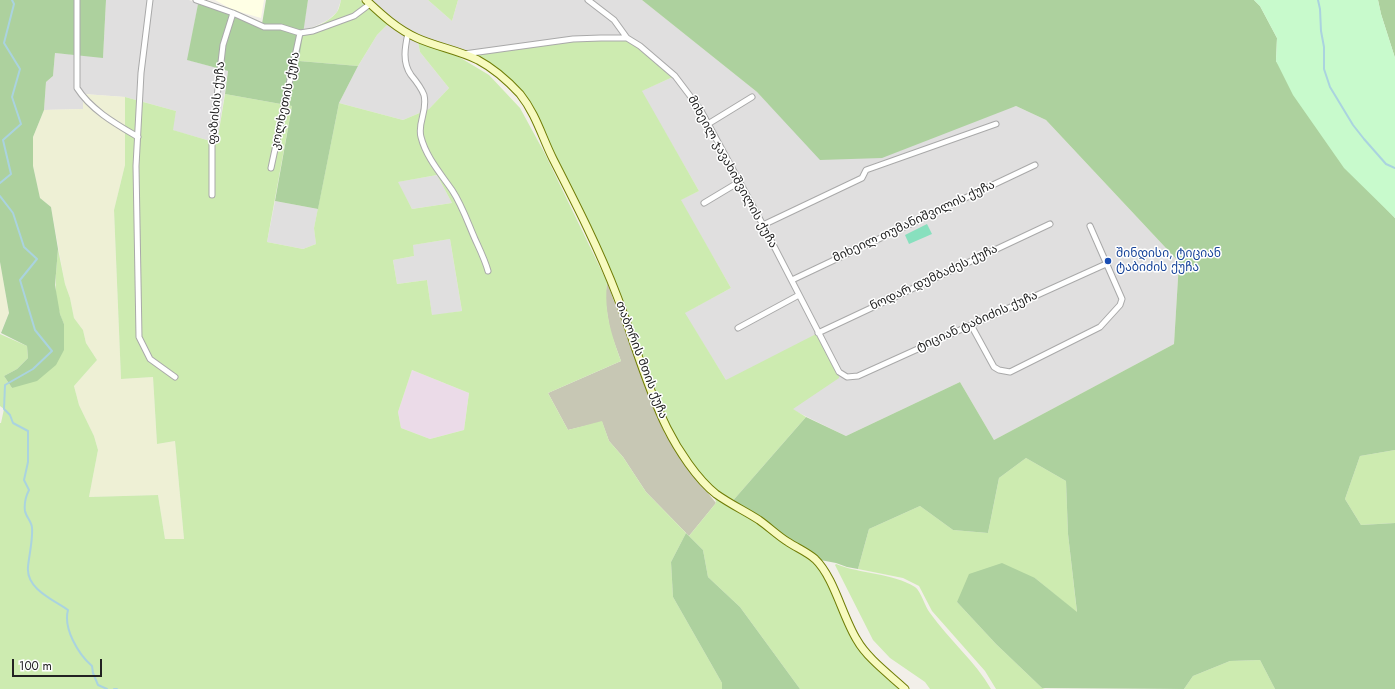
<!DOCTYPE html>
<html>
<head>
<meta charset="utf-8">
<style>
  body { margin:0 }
  #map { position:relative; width:1395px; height:689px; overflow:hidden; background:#f2efe9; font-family:Jost,sans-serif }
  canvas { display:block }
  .scale { position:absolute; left:12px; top:659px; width:90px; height:18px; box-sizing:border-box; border:2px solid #222; border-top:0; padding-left:5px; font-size:12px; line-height:14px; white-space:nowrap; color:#222; -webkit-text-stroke:3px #fff; paint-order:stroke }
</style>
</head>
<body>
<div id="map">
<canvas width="1395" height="689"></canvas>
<div class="scale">100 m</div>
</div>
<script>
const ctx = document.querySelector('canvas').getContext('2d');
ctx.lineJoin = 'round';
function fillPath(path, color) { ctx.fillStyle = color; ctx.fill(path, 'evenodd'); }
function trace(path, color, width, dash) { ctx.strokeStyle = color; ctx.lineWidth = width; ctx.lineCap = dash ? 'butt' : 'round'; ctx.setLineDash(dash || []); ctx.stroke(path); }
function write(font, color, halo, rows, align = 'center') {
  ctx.font = font + ' Jost,"Noto Sans Georgian",sans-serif'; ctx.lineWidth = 3; ctx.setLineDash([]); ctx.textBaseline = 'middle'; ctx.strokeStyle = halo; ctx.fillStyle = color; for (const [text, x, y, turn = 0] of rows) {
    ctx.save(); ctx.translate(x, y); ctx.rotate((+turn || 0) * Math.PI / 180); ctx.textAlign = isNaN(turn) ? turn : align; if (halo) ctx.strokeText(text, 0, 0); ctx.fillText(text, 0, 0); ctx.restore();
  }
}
fillPath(new Path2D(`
  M 106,0 L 189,0 L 198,4 L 188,60 L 228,71 L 217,143 L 172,130 L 176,111 L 125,97 L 84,94 L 83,109 L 44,110 L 46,82 L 53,76 L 55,53 L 103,57 Z
  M 308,0 L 341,0 L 337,12 L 328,20 L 311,28 L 303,30 Z
  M 366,0 L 428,0 L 452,21 L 458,0 L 642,0 L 757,92 L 822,159 L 1016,106 L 1046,120 L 1179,262 L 1174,344 L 994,440 L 960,382 L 846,436 L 793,410 L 726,380 L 684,313 L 731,288 L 680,200 L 699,191 L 641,91 L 675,76 L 464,54 L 418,38 Z
  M 388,24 L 399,33 L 418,42 L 420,52 L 449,88 L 429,109 L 403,120 L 339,103 L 358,66 L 377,35 Z
  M 437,175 L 452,203 L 412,209 L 397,182 Z
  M 275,201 L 318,209 L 314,228 L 316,244 L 303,249 L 267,242 Z
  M 450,239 L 462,311 L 432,316 L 427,280 L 397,284 L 393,260 L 414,256 L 412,245 Z`), '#e0dfdf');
fillPath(new Path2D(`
  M 412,370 L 469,393 L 464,430 L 430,439 L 401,428 L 398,412 Z`), '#ebdbe8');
fillPath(new Path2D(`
  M 215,0 L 264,0 L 261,18 L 233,10 Z`), '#ffffe5');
fillPath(new Path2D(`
  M 607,282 L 651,402 L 665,434 L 682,461 L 716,503 L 689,536 L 646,492 L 623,457 L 609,441 L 602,422 L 568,430 L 548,393 L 621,361 L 610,331 L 605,299 Z`), '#c7c7b4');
fillPath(new Path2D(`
  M 83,94 L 125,97 L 125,165 L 114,210 L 121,379 L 153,377 L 157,444 L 175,441 L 184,539 L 165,539 L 158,495 L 89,497 L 98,450 L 94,436 L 79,405 L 74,386 L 97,360 L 86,343 L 83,330 L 74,318 L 70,298 L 65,284 L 51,207 L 40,198 L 33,166 L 33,137 L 44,110 L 83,109 Z
  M 0,262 L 9,313 L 0,334 Z`), '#eef0d5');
fillPath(new Path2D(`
  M 341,0 L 360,0 L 388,24 L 377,35 L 358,66 L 299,61 L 303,30 C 315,28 329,22 337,12 C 339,9 340,4 341,0 Z
  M 428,0 L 458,0 L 452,21 Z
  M 627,38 L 675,76 L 642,91 L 699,191 L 681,200 L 731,288 L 685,313 L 726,380 L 818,333 L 839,372 L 839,378 L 793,409 L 806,417 L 730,504 L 819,564 L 856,639 L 905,689 L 800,689 L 740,607 L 708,577 L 703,550 L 689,536 L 716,503 L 714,492 L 704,482 L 667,428 L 618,299 L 542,132 L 510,84 L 464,54 L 573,39 Z
  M 418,42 L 454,54 L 489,75 L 520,108 L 544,152 L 607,282 C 604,312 611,333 621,361 L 548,393 L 568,430 L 602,421 L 609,441 L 623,457 L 646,492 L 686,533 L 671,562 L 673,597 L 722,683 L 722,689 L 0,689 L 0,423 L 1,423 L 4,409 L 0,406 L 0,334 L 27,346 L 28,358 L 17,369 L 4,376 L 12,388 L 64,324 C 52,298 56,276 58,249 L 65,284 L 70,298 L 74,318 L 83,330 L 86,343 L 97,360 L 74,386 L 79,405 L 94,436 L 98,450 L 89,497 L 158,495 L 165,539 L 184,539 L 175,441 L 157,444 L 153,377 L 121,379 L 114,210 L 125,165 L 125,97 L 176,111 L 173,130 L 217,143 L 225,94 L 292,106 L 267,242 L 303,249 L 316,244 L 314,228 L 339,103 L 403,120 L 429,109 L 449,88 L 420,52 ZM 437,175 L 452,203 L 412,209 L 398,182 ZM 450,239 L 462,311 L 432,315 L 427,280 L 397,284 L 393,260 L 414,256 L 413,245 ZM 412,370 L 469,393 L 464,430 L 430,439 L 401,428 L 398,412 Z
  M 1395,450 L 1395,523 L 1361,525 L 1345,499 L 1360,456 Z
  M 1026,458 L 1066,481 L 1068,534 L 1077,613 L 1035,578 L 957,602 L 996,644 L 1042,688 L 1045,689 L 996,689 L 985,671 L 932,611 L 919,586 L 903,578 L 858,569 L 869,529 L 920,506 L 953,530 L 988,533 L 999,478 Z
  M 836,564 C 860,574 893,573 915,587 C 921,591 925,607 930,613 C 949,640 975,661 991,689 L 930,689 L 925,682 L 890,658 L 873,640 L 835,565 Z
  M 1260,660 L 1275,689 L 1184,689 L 1193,676 L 1230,661 Z`), '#cdebb0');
fillPath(new Path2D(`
  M 0,0 L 106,0 L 103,58 L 55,53 L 53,76 L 46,82 L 44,110 L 33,137 L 33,166 L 40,198 L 51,207 L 58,249 L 55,285 L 60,314 L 64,324 L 64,350 L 56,365 L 37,381 L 12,388 L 4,376 L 17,369 L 28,358 L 27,346 L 1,333 L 9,313 L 0,262 Z
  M 266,0 L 308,0 L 299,61 L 358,66 L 339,103 L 318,209 L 275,201 L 292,106 L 225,94 L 228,71 L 187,60 L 198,4 L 262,24 Z
  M 642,0 L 1254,0 L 1260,6 L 1277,38 L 1276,61 L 1372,194 L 1395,218 L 1395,450 L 1360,456 L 1345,499 L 1361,525 L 1395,523 L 1395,689 L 1275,689 L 1260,660 L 1230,661 L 1193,676 L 1184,689 L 1042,688 L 996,644 L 957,602 L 969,574 L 1002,563 L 1035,578 L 1077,612 L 1068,534 L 1066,481 L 1026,458 L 999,478 L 988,533 L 953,530 L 920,506 L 869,529 L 858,569 L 847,567 L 836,563 L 815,559 L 730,504 L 806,417 L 846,436 L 960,382 L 994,440 L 1174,344 L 1179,262 L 1046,120 L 1016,106 L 882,158 L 820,160 L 757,92 Z
  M 1378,0 L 1395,0 L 1395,58 L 1381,14 Z
  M 686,533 L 703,550 L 708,577 L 740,607 L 800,689 L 722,689 L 722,683 L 673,597 L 671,562 Z`), '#add19e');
fillPath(new Path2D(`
  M 1254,0 L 1378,0 L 1381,14 L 1395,58 L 1395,218 L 1344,168 L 1293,95 L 1276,61 L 1277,38 L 1260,6 Z`), '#c8facc');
fillPath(new Path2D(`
  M 927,224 L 932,234 L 909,244 L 905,235 Z`), '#88e0be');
trace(new Path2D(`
  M 1318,0 L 1320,9 L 1321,31 L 1324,47 L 1324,69 L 1330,87 L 1353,125 L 1364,139 L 1386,164 L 1395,168
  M 0,183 L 11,174 L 3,140 L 21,124 L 12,97 L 20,69 L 4,43 L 14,4 L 12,0
  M 0,196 L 13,213 L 24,247 L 37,259 L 20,280 L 35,330 L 52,351 L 33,369 L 5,385 L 4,409
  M 4,409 L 10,415 L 13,423 L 28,431 L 28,462 L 24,480 L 29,490 C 26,496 24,504 25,511 C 26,517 32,522 32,528 C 33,540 29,555 28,567 C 26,589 54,600 68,610 C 63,628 78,654 92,666 L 93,673 L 98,685 L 107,689
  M 114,689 L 117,689`), '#aad3df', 2);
const street = new Path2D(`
  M 77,0 L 77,88 C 91,110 116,124 138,137
  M 150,0 L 141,73 L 136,166 L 139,337 L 150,359 L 175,377
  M 196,0 L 233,13 L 264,27 L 281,27 L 300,33 L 313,31 L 354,16 L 370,4
  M 588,0 L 614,20 L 627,38
  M 408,33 C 405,47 402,62 411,75 C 416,81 421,87 424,95 C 428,112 417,122 421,137 C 426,157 441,174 452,190 C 462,205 468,223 475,239 C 480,250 485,260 488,271
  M 464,54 L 573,39 L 601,38 L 627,38 L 640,46 L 675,76 L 700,109 L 763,225 L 839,372 L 847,377 L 858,376 L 1106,264
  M 708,124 L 752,97
  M 271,168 L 300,33
  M 212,195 L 212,140 L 223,45 L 233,13
  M 704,203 L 739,182
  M 763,225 L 862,178 L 866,170 L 996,124
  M 792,280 L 1035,165
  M 971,325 L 994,367 L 999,370 L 1010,372 L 1100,327 L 1120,305 L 1122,299 L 1090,226
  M 738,328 L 799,295
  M 818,333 L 1050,224`);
const secondary = new Path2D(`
  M 366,0 C 382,15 397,29 417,38 C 437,47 458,50 478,60 C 493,68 508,81 520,94 C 536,114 542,137 553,159 C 576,204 599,249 617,296 C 634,340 646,386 667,428 C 678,450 697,479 716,494 C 730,504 745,511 759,520 C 769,527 778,536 788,542 C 797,548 807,552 815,559 C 834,577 843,618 857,640 C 867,658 890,675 905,689`);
trace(street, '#a9a9a9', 7);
trace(secondary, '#707d05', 9);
trace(street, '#fff', 5);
trace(secondary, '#f7fabf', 7);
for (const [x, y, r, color] of [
  [1108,261,4,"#1a4fb4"]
]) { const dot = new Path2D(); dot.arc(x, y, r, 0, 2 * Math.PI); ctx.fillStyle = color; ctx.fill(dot); trace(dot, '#fff', 1.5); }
write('12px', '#222', '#fff', [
  ["კოლხეთის ქუჩა",286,101,-78],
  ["ფაზისის ქუჩა",217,103,-84],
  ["მიხეილ ჯავახიშვილის ქუჩა",732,172,61],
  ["მიხეილ თუმანიშვილის ქუჩა",914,222,-25],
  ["ნოდარ დუმბაძეს ქუჩა",934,278,-25],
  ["ტიციან ტაბიძის ქუჩა",977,322,-24],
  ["თაბორის მთის ქუჩა",641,360,69]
]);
write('12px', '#164399', '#fff', [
  ["შინდისი, ტიციან",1116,254],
  ["ტაბიძის ქუჩა",1116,268]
], 'left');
</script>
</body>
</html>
